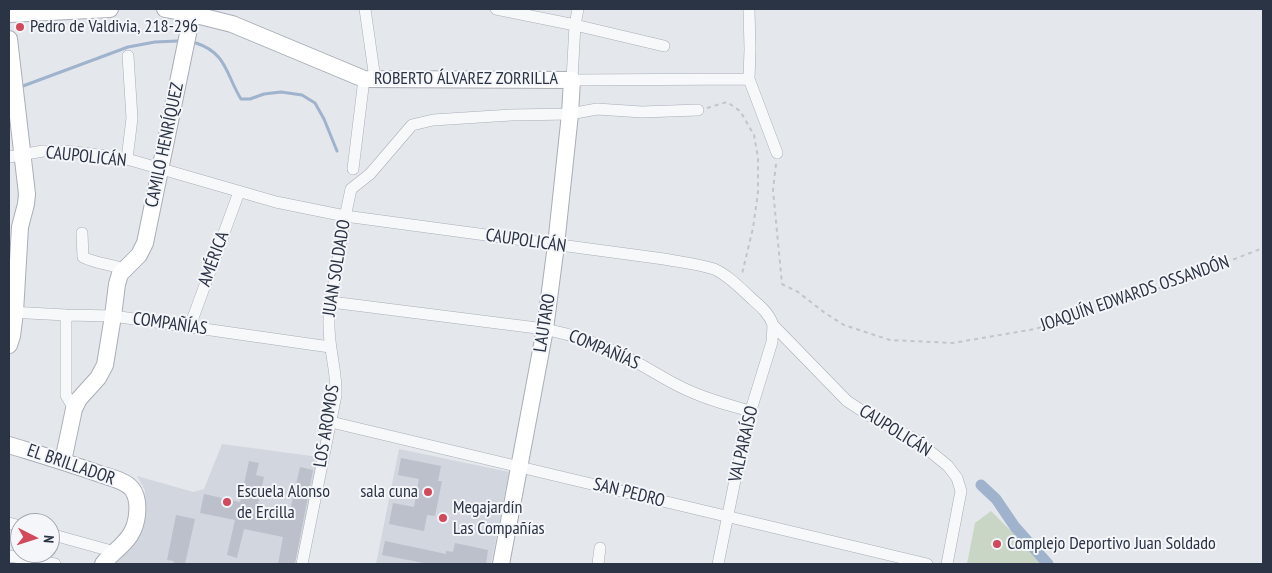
<!DOCTYPE html>
<html>
<head>
<meta charset="utf-8">
<style>
  body { margin:0 }
  #map { position:relative; width:1272px; height:573px; overflow:hidden; background:#e4e7ec; font-family:"PT Sans Narrow",sans-serif }
  canvas { display:block }
  .frame { position:absolute; inset:0; border:10px solid #2b3445; pointer-events:none }
  .north { position:absolute; left:10px; top:513px; width:50px; height:50px; box-sizing:border-box; background:#f4f6f9; border:1px solid #a4a8b1; border-radius:50%; rotate:95deg; font-size:14px; font-weight:700; line-height:20px; text-align:center; color:#2b3445 }
  .north::after { content:''; display:block; margin:auto; width:18px; height:22px; background:#d1495b; clip-path:polygon(50% 0,100% 100%,50% 72%,0 100%) }
</style>
</head>
<body>
<div id="map">
<canvas width="1272" height="573"></canvas>
<div class="frame"></div>
<div class="north">N</div>
</div>
<script>
const ctx = document.querySelector('canvas').getContext('2d');
ctx.lineJoin = 'round';
function fillPath(path, color) { ctx.fillStyle = color; ctx.fill(path, 'evenodd'); }
function trace(path, color, width, dash) { ctx.strokeStyle = color; ctx.lineWidth = width; ctx.lineCap = dash ? 'butt' : 'round'; ctx.setLineDash(dash || []); ctx.stroke(path); }
function write(font, color, halo, rows, align = 'center') {
  ctx.font = font + ' "PT Sans Narrow",sans-serif'; ctx.lineWidth = 4; ctx.setLineDash([]); ctx.textBaseline = 'middle'; ctx.strokeStyle = halo; ctx.fillStyle = color; for (const [text, x, y, turn = 0] of rows) {
    ctx.save(); ctx.translate(x, y); ctx.rotate((+turn || 0) * Math.PI / 180); ctx.textAlign = isNaN(turn) ? turn : align; if (halo) ctx.strokeText(text, 0, 0); ctx.fillText(text, 0, 0); ctx.restore();
  }
}
fillPath(new Path2D(`
  M 222,444 L 319,457 L 295,564 L 116,564 L 135,541 L 146,516 L 145,490 L 137,476 L 193,492 L 204,489 Z
  M 399,449 L 509,472 L 491,564 L 376,564 Z`), '#d2d6de');
fillPath(new Path2D(`
  M 991,511 L 1044,564 L 967,564 L 975,523 Z`), '#c9d6c5');
trace(new Path2D(`
  M 196,43 C 227,53 226,75 241,99 L 250,99 L 264,94 L 281,92 L 302,95 L 315,103 L 324,119 L 337,151
  M 23,86 L 128,47 L 155,42 L 177,41`), '#9fb4cc', 3);
trace(new Path2D(`
  M 981,485 L 996,499 L 1015,527 L 1048,564`), '#9fb4cc', 11);
fillPath(new Path2D(`
  M 401,458 L 441,466 L 438,481 L 442,481 L 435,516 L 427,515 L 424,531 L 389,524 L 393,503 L 414,507 L 419,479 L 398,475 Z
  M 249,461 L 259,463 L 256,475 L 264,477 L 256,513 L 288,520 L 300,467 L 313,470 L 295,564 L 278,564 L 283,537 L 244,529 L 237,558 L 227,555 L 235,520 L 200,513 L 204,494 L 240,502 Z
  M 176,515 L 195,519 L 185,564 L 173,564 L 174,561 L 167,560 Z
  M 385,541 L 446,554 L 446,551 L 453,552 L 455,543 L 488,550 L 486,564 L 429,564 L 382,555 Z`), '#bbc0ca');
const street = new Path2D(`
  M 365,9 L 375,79
  M 496,9 L 575,25 L 664,46
  M 578,9 L 575,25 L 572,80 L 749,79
  M 749,9 L 750,49 L 749,79 L 777,153
  M 9,157 L 43,151 L 63,151 L 83,153 L 127,159 L 276,202 L 345,216 L 664,259 C 680,262 698,264 714,269 C 728,275 740,288 751,298 C 760,306 769,313 773,325 L 847,401 L 873,418 L 915,439 L 948,466 L 957,478 L 961,491 L 947,564
  M 127,159 L 132,118 L 128,56
  M 353,169 L 364,79
  M 82,233 L 83,257 C 96,264 112,264 125,270
  M 331,302 L 545,329 C 574,335 601,344 628,358 C 647,367 665,380 685,389 C 706,399 728,405 750,411
  M 9,312 L 66,315 L 113,316 L 330,347
  M 66,315 L 66,395 L 74,409
  M 190,326 L 239,192
  M 331,422 L 927,564
  M 9,523 L 20,526
  M 50,534 L 115,552
  M 9,556 L 55,564
  M 302,564 L 336,395 C 337,372 329,350 329,326 C 328,308 333,290 336,272 C 340,244 345,216 351,189 L 370,174 L 412,125 L 433,120 L 511,115 L 570,114 L 597,109 L 642,112 L 698,110
  M 598,564 L 600,548
  M 718,564 L 746,426 L 772,342 L 773,325`);
const secondary = new Path2D(`
  M 165,9 L 192,14 L 232,24 L 364,79 L 572,80 L 570,114 L 556,245 L 545,329 L 501,564
  M 9,14 L 110,9
  M 9,39 L 27,194 L 26,204 L 20,227 L 15,312 L 12,336 L 9,345
  M 9,445 C 38,454 68,463 97,473 C 108,477 125,480 132,489 C 140,499 138,519 133,530 C 127,544 112,552 103,564
  M 63,461 L 74,409 L 79,399 L 98,378 L 105,365 L 113,316 L 117,284 L 120,274 L 139,255 L 145,243 L 192,14`);
trace(street, '#a9aeb7', 12);
trace(secondary, '#a9aeb7', 18);
trace(new Path2D(`
  M 707,108 L 727,102 L 740,111 L 754,135 L 758,158 L 758,192 L 753,228 L 742,274
  M 776,164 L 773,190 L 782,284 L 798,292 L 825,313 L 844,325 L 890,340 L 953,343 L 1035,329 L 1139,296 L 1263,248`), '#c2c5cb', 2, [4, 4]);
trace(street, '#f7f8fa', 11);
trace(secondary, '#fff', 16);
for (const [x, y, r, color] of [
  [20,27,5,"#d1495b"],
  [428,492,5,"#d1495b"],
  [227,502,5,"#d1495b"],
  [443,518,5,"#d1495b"],
  [997,544,5,"#d1495b"]
]) { const dot = new Path2D(); dot.arc(x, y, r, 0, 2 * Math.PI); ctx.fillStyle = color; ctx.fill(dot); trace(dot, '#f4f6f9', 2); }
write('18px', '#2b3445', '#f4f6f9', [
  ["Pedro de Valdivia, 218-296",30,27],
  ["Escuela Alonso",237,492],
  ["de Ercilla",237,513],
  ["sala cuna",418,492,"right"],
  ["Megajardín",453,508],
  ["Las Compañías",453,529],
  ["Complejo Deportivo Juan Soldado",1007,544]
], 'left');
write('18px', '#2b3445', '#f4f6f9', [
  ["ROBERTO ÁLVAREZ ZORRILLA",466,79],
  ["CAMILO HENRÍQUEZ",165,145,-78],
  ["CAUPOLICÁN",86,157,6],
  ["CAUPOLICÁN",526,241,8],
  ["AMÉRICA",214,259,-70],
  ["JUAN SOLDADO",337,268,-81],
  ["JOAQUÍN EDWARDS OSSANDÓN",1135,294,-19],
  ["LAUTARO",545,323,-81],
  ["COMPAÑÍAS",170,324,8],
  ["COMPAÑÍAS",604,350,23],
  ["LOS AROMOS",327,426,-81],
  ["CAUPOLICÁN",895,431,32],
  ["VALPARAÍSO",744,444,-77],
  ["EL BRILLADOR",71,465,19],
  ["SAN PEDRO",629,493,14]
]);
</script>
</body>
</html>
